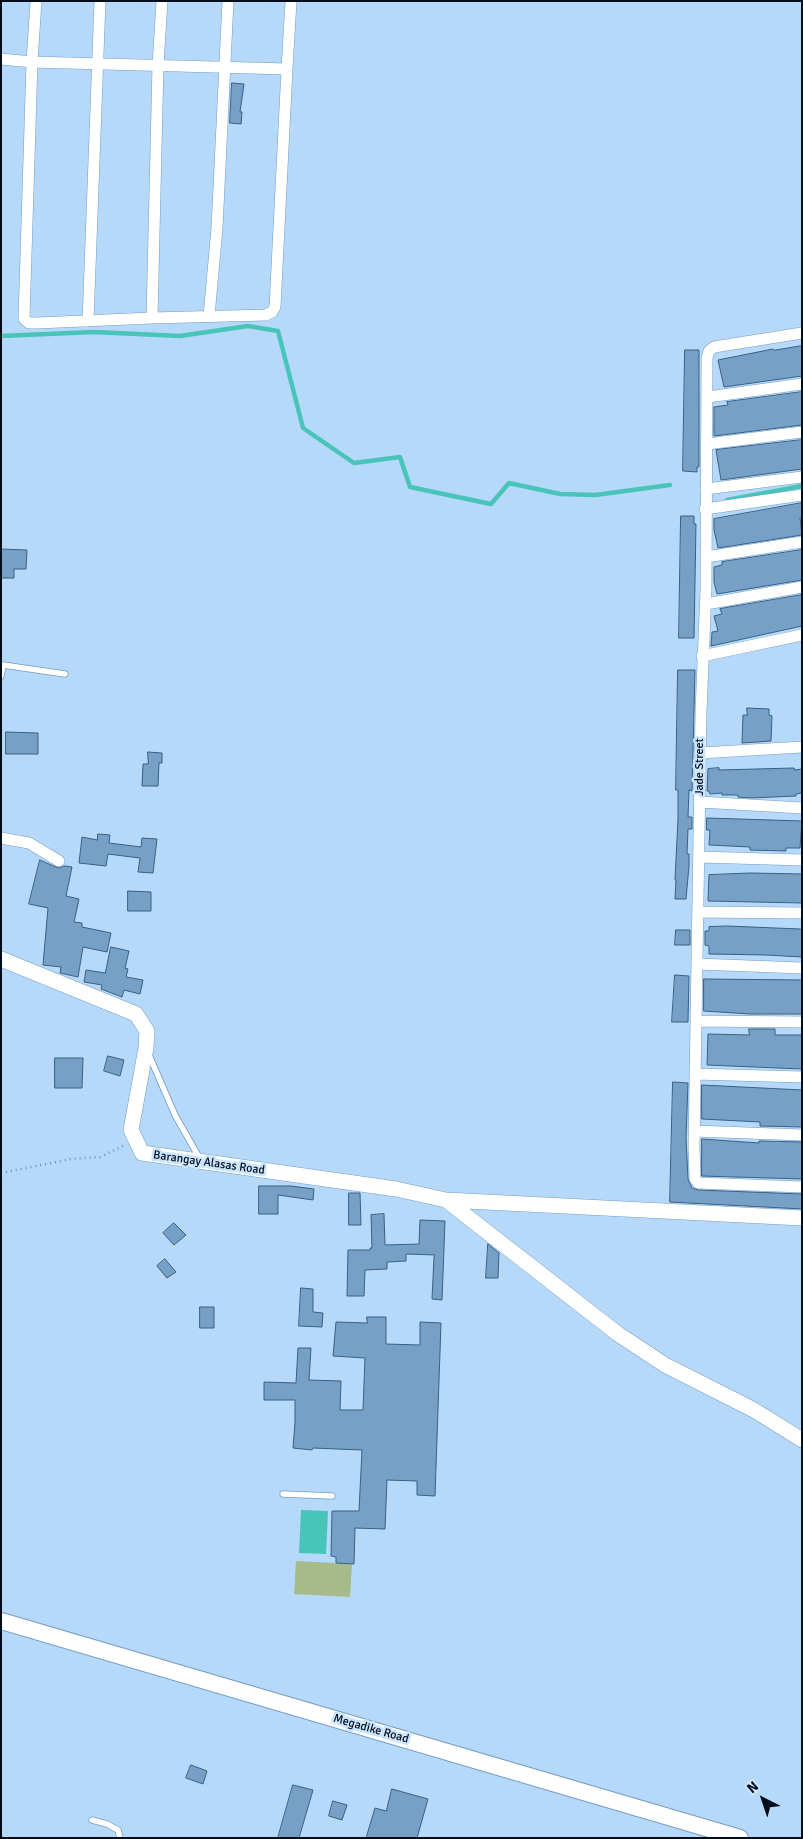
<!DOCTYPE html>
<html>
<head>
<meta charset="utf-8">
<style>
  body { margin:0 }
  #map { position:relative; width:803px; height:1839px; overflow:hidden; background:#b6d9f9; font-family:Signika,sans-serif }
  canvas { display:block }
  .frame { position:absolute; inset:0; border:2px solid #010d1b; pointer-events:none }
  .north { position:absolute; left:738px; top:1774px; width:50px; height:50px; -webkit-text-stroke:4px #cae5fd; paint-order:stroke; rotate:319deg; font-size:14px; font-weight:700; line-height:20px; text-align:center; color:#010d1b }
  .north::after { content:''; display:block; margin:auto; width:18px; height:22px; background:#010d1b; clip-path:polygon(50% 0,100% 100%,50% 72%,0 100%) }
</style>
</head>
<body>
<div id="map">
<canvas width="803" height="1839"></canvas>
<div class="frame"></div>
<div class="north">N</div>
</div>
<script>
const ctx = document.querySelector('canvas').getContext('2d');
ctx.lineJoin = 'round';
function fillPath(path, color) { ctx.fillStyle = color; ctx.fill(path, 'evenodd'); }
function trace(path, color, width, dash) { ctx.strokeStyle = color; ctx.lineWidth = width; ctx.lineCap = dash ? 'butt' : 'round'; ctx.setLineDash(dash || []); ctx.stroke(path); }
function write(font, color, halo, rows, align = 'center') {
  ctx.font = font + ' Signika,sans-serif'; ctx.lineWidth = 5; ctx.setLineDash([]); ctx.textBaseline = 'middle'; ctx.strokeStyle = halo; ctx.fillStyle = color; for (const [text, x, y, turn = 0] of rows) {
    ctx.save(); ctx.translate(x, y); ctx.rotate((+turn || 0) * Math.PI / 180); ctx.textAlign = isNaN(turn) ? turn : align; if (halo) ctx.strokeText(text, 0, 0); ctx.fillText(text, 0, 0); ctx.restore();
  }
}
fillPath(new Path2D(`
  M 296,1561 L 352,1564 L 350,1597 L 294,1594 Z`), '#a6ba8b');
fillPath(new Path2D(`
  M 301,1510 L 328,1511 L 326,1554 L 299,1553 Z`), '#48c4b9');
trace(new Path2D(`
  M 1,336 L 94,332 L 180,336 L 248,326 L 278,331 L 303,428 L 354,463 L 400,457 L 410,487 L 491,504 L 509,483 L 560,494 L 595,495 L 670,485
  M 727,500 L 802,486`), '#48c4b9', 4.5);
const building = new Path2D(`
  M 232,83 L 244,84 L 240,112 L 242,112 L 241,124 L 230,123 Z
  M 802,346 L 802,376 L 724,387 L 718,360 L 773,349 L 774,350 Z
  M 685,350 L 699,350 L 699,467 L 697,467 L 697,472 L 683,471 Z
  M 802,392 L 802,425 L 714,436 L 714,407 L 728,405 L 727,402 Z
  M 802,440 L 802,469 L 721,480 L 716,450 Z
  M 802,503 L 802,518 L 800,518 L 802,535 L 718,548 L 714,530 L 714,519 Z
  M 681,516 L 694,516 L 694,524 L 696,524 L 694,638 L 679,638 Z
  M 1,549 L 27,550 L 26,569 L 14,569 L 14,578 L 1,578 Z
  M 802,550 L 802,580 L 717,594 L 714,582 L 714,567 L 722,565 L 722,562 Z
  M 802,595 L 802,626 L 711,646 L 712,632 L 718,631 L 714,616 L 722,614 L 720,609 Z
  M 678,670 L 695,670 L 692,791 L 689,790 L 688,817 L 692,817 L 692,829 L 688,829 L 687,854 L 689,854 L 689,866 L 686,899 L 675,899 L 676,880 L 675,880 L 678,819 L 678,790 L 676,790 Z
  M 747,708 L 769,709 L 769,715 L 772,716 L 771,741 L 742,743 L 743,715 L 747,715 Z
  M 6,732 L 38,733 L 38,754 L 6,754 Z
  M 148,752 L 162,753 L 162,763 L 159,763 L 158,786 L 142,786 L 143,764 L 148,764 Z
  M 719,768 L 719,770 L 794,768 L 795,770 L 802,769 L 802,793 L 796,794 L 796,796 L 751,798 L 738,797 L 738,795 L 722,795 L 722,793 L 710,794 L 709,791 L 707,791 L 708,769 Z
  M 707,818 L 802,821 L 800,848 L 786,848 L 786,851 L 750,850 L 750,847 L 709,845 L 710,830 L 707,830 Z
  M 98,834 L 110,835 L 109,843 L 141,847 L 142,838 L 157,839 L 153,873 L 138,872 L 140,858 L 108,854 L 106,866 L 79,863 L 82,837 L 97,840 Z
  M 40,860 L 58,868 L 65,866 L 72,867 L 66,896 L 79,899 L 74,922 L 82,923 L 82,927 L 111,933 L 107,952 L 83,947 L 78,977 L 60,973 L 61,967 L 43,965 L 48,908 L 29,904 Z
  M 751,873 L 802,874 L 802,903 L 708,901 L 709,875 Z
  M 128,891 L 151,892 L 151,911 L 128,911 Z
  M 727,926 L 800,929 L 802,930 L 802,957 L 766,955 L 709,954 L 709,946 L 705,945 L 705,931 L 709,931 L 709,927 Z
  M 676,930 L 690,930 L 690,945 L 675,945 Z
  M 111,947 L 129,951 L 125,968 L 128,969 L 126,977 L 143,980 L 140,994 L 124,990 L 122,997 L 101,989 L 102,985 L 84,982 L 86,970 L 105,973 Z
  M 675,975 L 689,976 L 688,1022 L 672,1022 Z
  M 704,979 L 802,980 L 802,1014 L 750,1014 L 704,1011 Z
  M 749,1029 L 775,1029 L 775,1035 L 802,1035 L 802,1069 L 707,1065 L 708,1034 L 749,1035 Z
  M 108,1056 L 124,1060 L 120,1076 L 104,1071 Z
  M 55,1058 L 83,1058 L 82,1088 L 55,1088 Z
  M 673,1082 L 688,1083 L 686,1138 L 688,1179 L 692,1188 L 698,1190 L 802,1194 L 802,1209 L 670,1202 Z
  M 702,1085 L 802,1090 L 802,1127 L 760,1126 L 760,1122 L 702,1119 Z
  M 702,1139 L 759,1143 L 759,1141 L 802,1142 L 802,1179 L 702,1176 Z
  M 259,1186 L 291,1186 L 314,1189 L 313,1200 L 278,1195 L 278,1214 L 259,1214 Z
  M 349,1193 L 360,1193 L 361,1225 L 349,1225 Z
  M 384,1214 L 385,1245 L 419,1244 L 420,1220 L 445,1221 L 442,1300 L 432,1299 L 434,1257 L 435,1255 L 406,1254 L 406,1261 L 387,1262 L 387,1269 L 365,1270 L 364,1296 L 347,1296 L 348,1250 L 370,1250 L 370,1248 L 372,1248 L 371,1215 Z
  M 174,1223 L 186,1235 L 174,1245 L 163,1233 Z
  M 488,1244 L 499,1253 L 498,1278 L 486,1278 Z
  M 165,1259 L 176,1272 L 167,1278 L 157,1266 Z
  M 301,1288 L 313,1289 L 313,1312 L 323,1313 L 322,1327 L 299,1326 Z
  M 200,1307 L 214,1307 L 214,1328 L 200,1328 Z
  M 367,1317 L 386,1317 L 386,1344 L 420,1345 L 420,1322 L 441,1323 L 435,1496 L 417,1495 L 417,1481 L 387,1480 L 385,1529 L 355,1528 L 354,1564 L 336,1563 L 336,1557 L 331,1556 L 332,1511 L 359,1511 L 362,1450 L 313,1448 L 312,1450 L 293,1448 L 295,1423 L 295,1400 L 264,1400 L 264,1382 L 296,1383 L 298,1348 L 311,1348 L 309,1380 L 341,1381 L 340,1410 L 363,1410 L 365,1358 L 333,1356 L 336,1322 L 367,1323 Z
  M 191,1765 L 207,1771 L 203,1784 L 186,1778 Z
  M 293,1785 L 313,1790 L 299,1838 L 278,1838 Z
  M 392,1789 L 428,1799 L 417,1838 L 366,1838 L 375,1808 L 386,1811 Z
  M 333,1801 L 347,1805 L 342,1820 L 329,1816 Z`);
fillPath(building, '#76a0c6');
trace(building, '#376083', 1);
const service = new Path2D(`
  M 1,676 L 3,665 L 65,674
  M 149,1055 L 175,1115 L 200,1159
  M 283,1494 L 332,1496
  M 92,1820 L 107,1824 L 118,1830 L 120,1838`);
const minor = new Path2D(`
  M 36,1 L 32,62 L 287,69 L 291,1
  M 1,59 L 32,62 L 24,319 L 29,323 L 37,323 L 152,318 L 266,315 L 272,312 L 275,307 L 287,69
  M 209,316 L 217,228 L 228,1
  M 152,318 L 158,65 L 162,1
  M 88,321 L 100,1
  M 802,333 L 714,347 L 709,351 L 707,358 L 706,590 L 701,712 L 694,1146 L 695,1179 L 698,1183 L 802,1187
  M 708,397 L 802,384
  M 707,444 L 802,432
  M 706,489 L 802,477
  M 705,509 L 802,495
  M 706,557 L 802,542
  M 706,604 L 802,587
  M 702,656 L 802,635
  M 700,753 L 802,747
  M 700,802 L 802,808
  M 1,838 L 29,843 L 59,861
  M 700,857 L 802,860
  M 698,912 L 802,913
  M 697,964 L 802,968
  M 696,1021 L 802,1022
  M 695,1074 L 802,1077
  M 694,1131 L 802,1135`);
const tertiary = new Path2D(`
  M 1,959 L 136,1014 L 147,1031 L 146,1048 L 131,1130 L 142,1153 L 396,1189 L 446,1200 L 802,1218
  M 446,1200 L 618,1334 L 665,1365 L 754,1410 L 802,1440`);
const secondary = new Path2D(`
  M 1,1621 L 740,1838`);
trace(service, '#729cc2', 7);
trace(minor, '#729cc2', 12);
trace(tertiary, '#729cc2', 16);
trace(secondary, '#729cc2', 18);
trace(new Path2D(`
  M 1,1173 L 71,1159 L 100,1157 L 123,1146`), '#748fa8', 2.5, [1, 4]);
trace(service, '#fff', 5.5);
trace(minor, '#fff', 11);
trace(tertiary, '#fff', 15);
trace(secondary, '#fff', 16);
write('12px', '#010d1b', '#cae5fd', [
  ["Jade Street",700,767,-90],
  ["Barangay Alasas Road",209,1163,8],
  ["Megadike Road",371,1729,16]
]);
</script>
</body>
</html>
